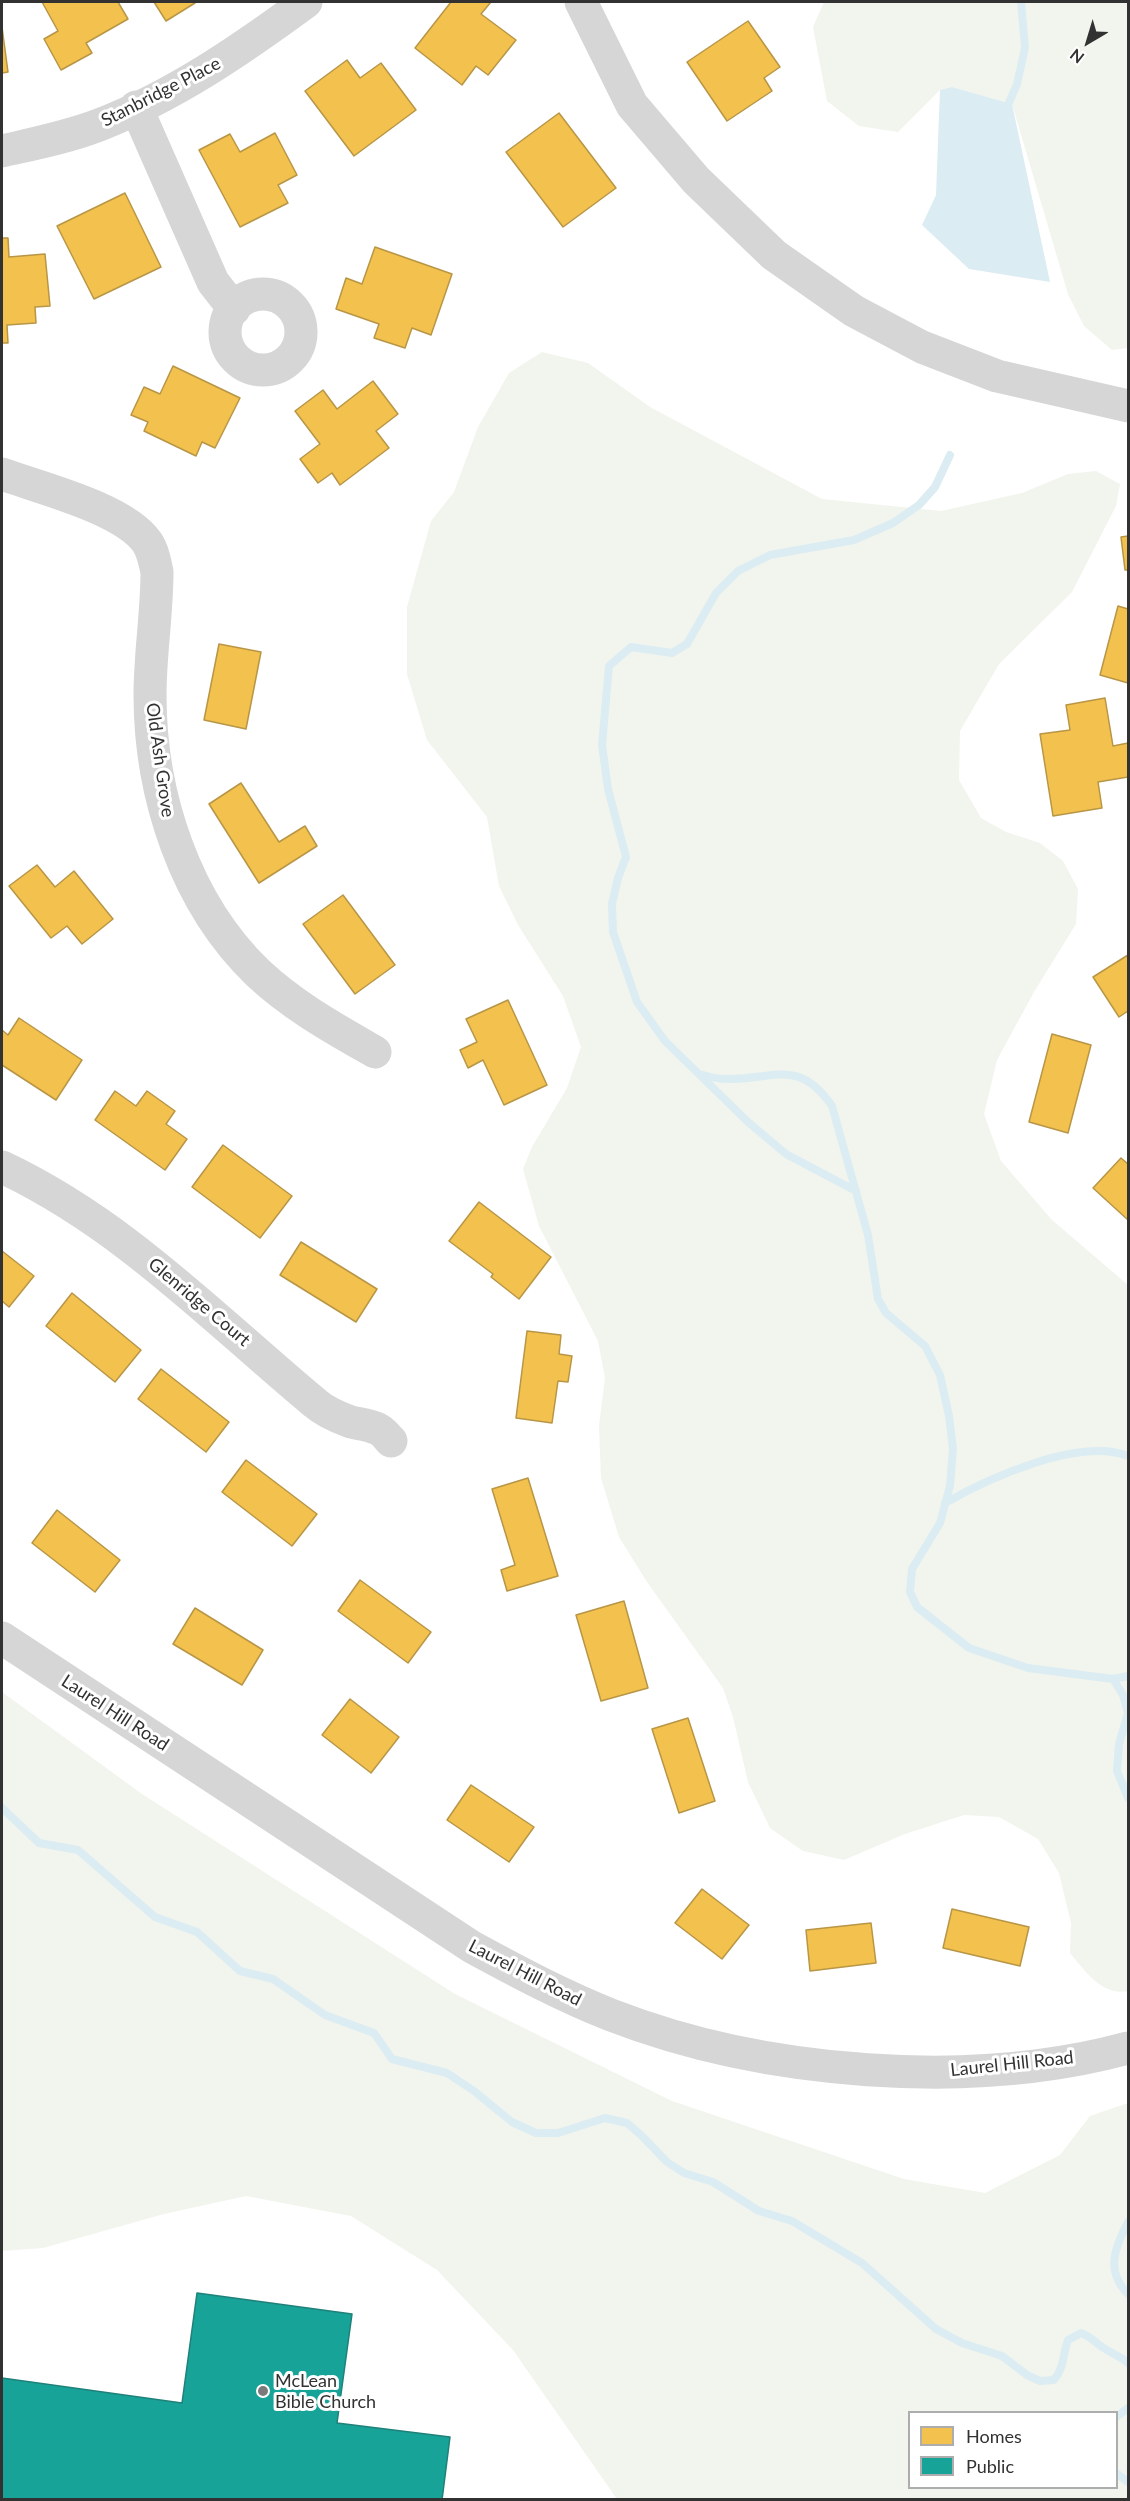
<!DOCTYPE html>
<html>
<head>
<meta charset="utf-8">
<style>
  body { margin:0 }
  #map { position:relative; width:1130px; height:2501px; overflow:hidden; background:#fff; font-family:Lato,sans-serif }
  canvas { display:block }
  .frame { position:absolute; inset:0; border:3px solid #323232; pointer-events:none }
  .legend { position:absolute; left:908px; top:2411px; width:210px; height:78px; box-sizing:border-box; background:#fff; border:2px solid #adadad; margin:0; padding:8px 10px; list-style:none; font-size:18px; color:#323232 }
  .legend li { display:flex; align-items:center; gap:12px; height:30px }
  .legend b { width:30px; border:2px solid #adadad }
  .north { position:absolute; left:1058px; top:12px; width:60px; height:60px; -webkit-text-stroke:4px #fff; paint-order:stroke; rotate:218deg; font-size:16px; font-weight:700; line-height:24px; text-align:center; color:#323232 }
  .north::after { content:''; display:block; margin:auto; width:21px; height:27px; background:#323232; clip-path:polygon(50% 0,100% 100%,50% 72%,0 100%) }
</style>
</head>
<body>
<div id="map">
<canvas width="1130" height="2501"></canvas>
<div class="frame"></div>
<ul class="legend">
<li><b style="height:16px;background:#f2c14e"></b>Homes</li>
<li><b style="height:16px;background:#17a398"></b>Public</li>
</ul>
<div class="north">N</div>
</div>
<script>
const ctx = document.querySelector('canvas').getContext('2d');
ctx.lineJoin = 'round';
function fillPath(path, color) { ctx.fillStyle = color; ctx.fill(path, 'evenodd'); }
function trace(path, color, width, dash) { ctx.strokeStyle = color; ctx.lineWidth = width; ctx.lineCap = dash ? 'butt' : 'round'; ctx.setLineDash(dash || []); ctx.stroke(path); }
function write(font, color, halo, rows, align = 'center') {
  ctx.font = font + ' Lato,sans-serif'; ctx.lineWidth = 6; ctx.setLineDash([]); ctx.textBaseline = 'middle'; ctx.strokeStyle = halo; ctx.fillStyle = color; for (const [text, x, y, turn = 0] of rows) {
    ctx.save(); ctx.translate(x, y); ctx.rotate((+turn || 0) * Math.PI / 180); ctx.textAlign = isNaN(turn) ? turn : align; if (halo) ctx.strokeText(text, 0, 0); ctx.fillText(text, 0, 0); ctx.restore();
  }
}
fillPath(new Path2D(`
  M 824,2 L 1128,2 L 1128,348 L 1112,350 L 1084,326 L 1068,294 L 1012,104 L 952,87 L 940,90 L 898,132 L 859,126 L 827,101 L 813,27 Z
  M 542,352 L 588,363 L 650,407 L 822,499 L 941,511 L 1022,493 L 1068,474 L 1096,471 L 1120,484 L 1116,506 L 1072,592 L 999,664 L 960,731 L 959,780 L 981,818 L 1006,832 L 1040,843 L 1063,861 L 1078,889 L 1076,924 L 1034,992 L 997,1060 L 984,1114 L 1001,1161 L 1052,1220 L 1128,1285 L 1128,1991 C 1102,1996 1085,1971 1070,1953 L 1071,1923 L 1059,1873 L 1038,1839 L 999,1817 L 964,1815 L 905,1834 L 844,1860 L 803,1851 L 770,1828 L 748,1782 L 733,1717 L 723,1688 L 647,1582 L 619,1537 L 601,1478 L 599,1426 L 605,1378 L 598,1341 L 539,1226 L 523,1169 L 532,1147 L 567,1088 L 581,1047 L 563,996 L 518,925 L 499,886 L 487,817 L 427,740 L 407,674 L 407,607 L 431,521 L 454,492 L 478,427 L 509,373 Z
  M 2,1692 L 142,1794 L 455,1994 L 672,2101 L 904,2179 L 985,2193 L 1060,2155 L 1090,2116 L 1128,2103 L 1128,2499 L 617,2499 L 513,2350 L 437,2270 L 351,2216 L 246,2196 L 164,2214 L 43,2248 L 2,2251 ZM 910,2412 L 1116,2412 L 1116,2488 L 910,2488 Z`), '#f2f5ed');
fillPath(new Path2D(`
  M 952,87 L 1012,104 L 1050,282 L 969,269 L 922,225 L 936,195 L 940,90 Z`), '#dbecf2');
const homes = new Path2D(`
  M 42,2 L 118,2 L 128,19 L 86,43 L 92,53 L 61,70 L 44,39 L 58,31 Z
  M 154,2 L 194,2 L 195,3 L 166,21 Z
  M 451,2 L 491,2 L 481,14 L 516,40 L 488,75 L 476,66 L 462,85 L 415,48 Z
  M 748,21 L 780,67 L 764,78 L 772,91 L 727,121 L 687,62 Z
  M 2,27 L 8,72 L 2,73 Z
  M 347,60 L 360,78 L 381,63 L 416,110 L 354,156 L 305,91 Z
  M 559,113 L 616,188 L 563,227 L 506,152 Z
  M 275,133 L 297,175 L 278,185 L 288,203 L 240,227 L 199,150 L 230,134 L 240,152 Z
  M 125,193 L 161,267 L 94,299 L 57,226 Z
  M 2,238 L 8,238 L 9,257 L 45,254 L 50,306 L 35,307 L 36,323 L 7,325 L 8,343 L 2,343 Z
  M 375,247 L 452,274 L 431,335 L 412,328 L 405,348 L 374,338 L 379,324 L 336,309 L 346,278 L 362,284 Z
  M 173,366 L 240,398 L 215,448 L 202,442 L 196,456 L 144,431 L 148,422 L 131,415 L 144,387 L 160,394 Z
  M 373,381 L 398,414 L 376,431 L 389,448 L 340,485 L 332,473 L 318,483 L 300,459 L 320,444 L 295,411 L 323,390 L 337,409 Z
  M 1128,536 L 1128,570 L 1125,570 L 1121,537 Z
  M 1118,606 L 1128,609 L 1128,683 L 1100,675 Z
  M 219,644 L 261,652 L 246,729 L 204,720 Z
  M 1105,698 L 1113,746 L 1128,743 L 1128,777 L 1098,782 L 1102,808 L 1053,816 L 1040,734 L 1070,730 L 1066,705 Z
  M 241,783 L 279,842 L 305,826 L 317,846 L 259,883 L 209,804 Z
  M 37,865 L 55,887 L 74,871 L 113,919 L 82,944 L 67,926 L 51,938 L 9,886 Z
  M 343,895 L 395,965 L 355,994 L 303,924 Z
  M 1128,955 L 1128,1011 L 1119,1017 L 1093,977 Z
  M 508,1000 L 547,1085 L 504,1105 L 483,1060 L 468,1068 L 460,1050 L 477,1042 L 466,1019 Z
  M 19,1018 L 82,1060 L 56,1100 L 2,1065 L 2,1030 L 8,1035 Z
  M 1052,1034 L 1091,1045 L 1068,1133 L 1029,1122 Z
  M 115,1091 L 136,1106 L 147,1091 L 175,1111 L 166,1124 L 187,1139 L 165,1170 L 95,1120 Z
  M 223,1145 L 292,1196 L 260,1238 L 192,1187 Z
  M 1121,1158 L 1128,1164 L 1128,1220 L 1093,1188 Z
  M 479,1202 L 551,1257 L 519,1299 L 491,1277 L 493,1274 L 449,1241 Z
  M 301,1242 L 377,1289 L 356,1322 L 280,1275 Z
  M 2,1251 L 34,1276 L 9,1307 L 2,1301 Z
  M 72,1293 L 141,1350 L 115,1382 L 46,1326 Z
  M 527,1331 L 561,1335 L 559,1354 L 572,1356 L 568,1382 L 558,1381 L 552,1423 L 516,1418 Z
  M 161,1369 L 229,1422 L 206,1452 L 138,1399 Z
  M 246,1460 L 317,1514 L 292,1546 L 222,1492 Z
  M 528,1478 L 558,1576 L 507,1591 L 501,1570 L 515,1565 L 492,1489 Z
  M 57,1510 L 120,1560 L 95,1592 L 32,1543 Z
  M 360,1580 L 431,1632 L 408,1663 L 338,1611 Z
  M 624,1601 L 648,1688 L 601,1701 L 576,1615 Z
  M 195,1608 L 263,1650 L 242,1685 L 173,1644 Z
  M 350,1699 L 399,1737 L 371,1773 L 322,1735 Z
  M 688,1718 L 715,1801 L 679,1813 L 652,1729 Z
  M 471,1785 L 534,1827 L 509,1862 L 447,1820 Z
  M 702,1889 L 749,1925 L 722,1959 L 675,1923 Z
  M 952,1909 L 1029,1927 L 1020,1966 L 943,1948 Z
  M 871,1923 L 876,1963 L 810,1971 L 806,1930 Z`);
fillPath(homes, '#f2c14e');
trace(homes, '#b89646', 1.5);
const public = new Path2D(`
  M 197,2293 L 352,2314 L 337,2423 L 450,2437 L 442,2500 L 2,2500 L 2,2378 L 182,2403 Z`);
fillPath(public, '#17a398');
trace(public, '#1f8179', 1.5);
trace(new Path2D(`
  M 1005,112 L 1017,84 L 1025,48 L 1021,2
  M 703,1075 C 710,1077 719,1079 726,1079 C 773,1080 798,1057 832,1106 L 868,1235 L 878,1299 L 886,1313 L 925,1346 L 940,1375 L 949,1416 L 953,1449 L 950,1486 L 940,1523 L 912,1569 L 910,1592 L 917,1607 L 969,1648 L 1028,1668 L 1113,1679 L 1128,1676
  M 856,1191 L 786,1154 L 748,1122 L 665,1041 L 637,1002 L 613,932 L 612,904 L 618,878 L 626,857 L 608,789 L 602,745 L 609,666 L 631,647 L 672,653 L 687,644 L 716,593 L 738,571 L 770,555 L 854,540 L 893,523 L 919,505 L 935,487 L 950,455
  M 945,1503 C 989,1478 1079,1437 1128,1456
  M 1113,1679 L 1123,1695 L 1128,1713 L 1119,1744 L 1117,1771 L 1128,1798
  M 2,1808 L 39,1843 L 78,1850 L 155,1917 L 197,1932 L 240,1971 L 273,1979 L 325,2015 L 374,2033 L 392,2059 L 447,2073 L 474,2091 L 512,2122 L 536,2133 L 558,2133 L 605,2118 L 627,2123 L 642,2136 L 667,2162 L 684,2173 L 713,2182 L 759,2211 L 792,2221 L 862,2263 L 936,2329 L 962,2343 L 1002,2356 L 1027,2375 L 1040,2381 L 1054,2380 C 1065,2366 1062,2356 1068,2340 L 1081,2333 C 1091,2337 1094,2341 1102,2347 C 1111,2353 1120,2356 1128,2363
  M 1128,2222 C 1115,2247 1105,2271 1128,2294
  M 1116,2417 L 1128,2408
  M 1116,2473 L 1128,2482`), '#dbecf2', 8);
trace(new Path2D(`
  M 581,2 L 632,105 L 696,180 L 774,255 L 854,311 L 922,347 L 997,376 L 1128,406
  M 136,107 L 213,282 L 234,309
  M 2,151 C 33,144 68,137 99,125 C 174,96 242,49 306,2
  M225 332a38 38 0 1 1 76 0a38 38 0 1 1-76 0Z
  M 2,474 C 40,488 123,508 147,542 C 153,551 155,562 157,572 C 157,613 150,654 150,695 C 150,795 185,903 258,973 C 293,1006 335,1029 375,1052
  M 2,1167 C 123,1224 213,1318 315,1403 C 324,1411 340,1418 351,1422 C 360,1424 370,1425 378,1429 C 383,1431 387,1437 391,1441
  M 2,1638 L 472,1947 C 518,1972 563,1996 611,2015 C 763,2074 970,2091 1128,2048`), '#d6d6d6', 33);
for (const [x, y, r, color] of [
  [263,2391,6,"#7a7a7a"]
]) { const dot = new Path2D(); dot.arc(x, y, r, 0, 2 * Math.PI); ctx.fillStyle = color; ctx.fill(dot); trace(dot, '#fff', 2); }
write('18px', '#323232', '#fff', [
  ["Stanbridge Place",161,92,-27],
  ["Old Ash Grove",160,760,82],
  ["Glenridge Court",199,1302,40],
  ["Laurel Hill Road",115,1713,33],
  ["Laurel Hill Road",525,1973,27],
  ["Laurel Hill Road",1012,2064,-6]
]);
write('18px', '#323232', '#fff', [
  ["McLean",275,2381],
  ["Bible Church",275,2402]
], 'left');
</script>
</body>
</html>
